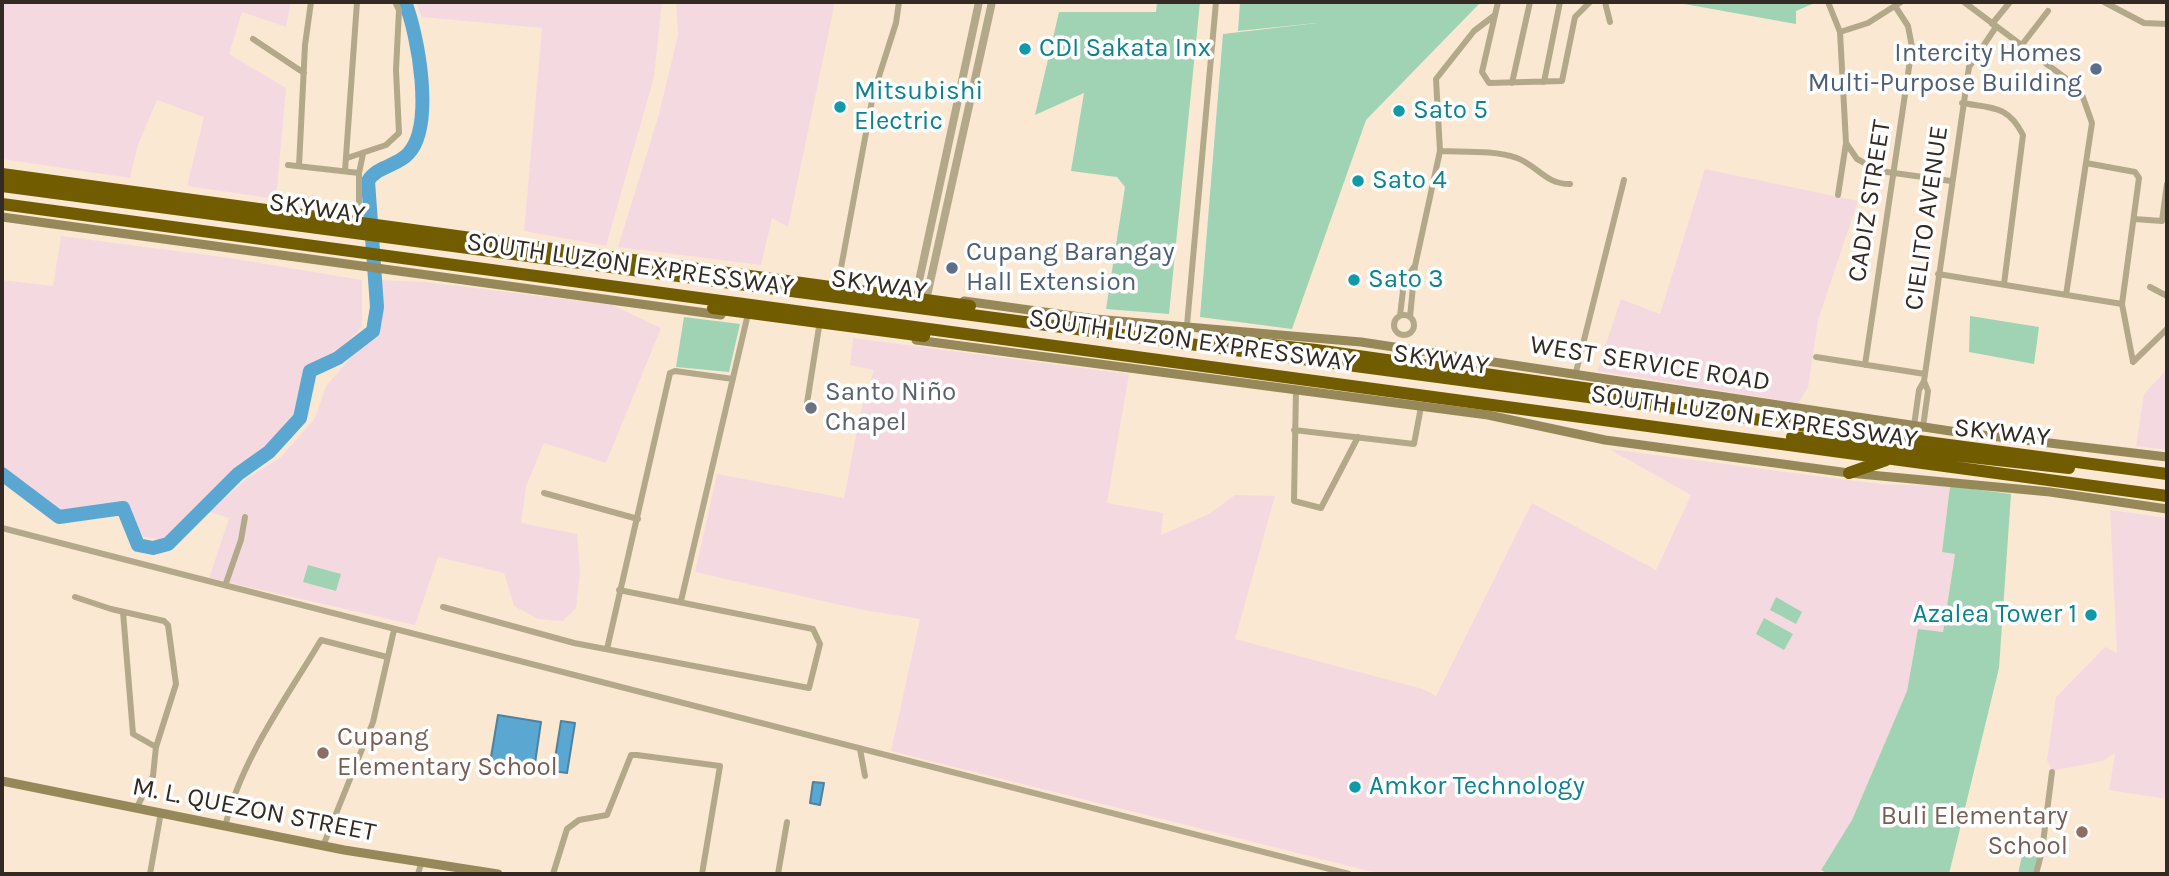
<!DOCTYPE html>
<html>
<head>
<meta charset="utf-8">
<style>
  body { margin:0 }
  #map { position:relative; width:2169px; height:876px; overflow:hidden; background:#fbe8d2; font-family:Karla,sans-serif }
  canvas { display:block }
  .frame { position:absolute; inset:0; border:4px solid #332b23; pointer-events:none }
</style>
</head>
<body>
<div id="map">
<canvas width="2169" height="876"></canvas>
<div class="frame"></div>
</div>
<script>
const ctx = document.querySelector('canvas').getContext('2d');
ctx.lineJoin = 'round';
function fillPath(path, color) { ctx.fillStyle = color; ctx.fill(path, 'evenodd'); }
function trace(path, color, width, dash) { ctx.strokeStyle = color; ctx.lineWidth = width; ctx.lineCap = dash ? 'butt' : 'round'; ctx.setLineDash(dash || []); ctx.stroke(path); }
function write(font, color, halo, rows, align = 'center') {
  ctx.font = font + ' Karla,sans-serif'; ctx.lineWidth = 7; ctx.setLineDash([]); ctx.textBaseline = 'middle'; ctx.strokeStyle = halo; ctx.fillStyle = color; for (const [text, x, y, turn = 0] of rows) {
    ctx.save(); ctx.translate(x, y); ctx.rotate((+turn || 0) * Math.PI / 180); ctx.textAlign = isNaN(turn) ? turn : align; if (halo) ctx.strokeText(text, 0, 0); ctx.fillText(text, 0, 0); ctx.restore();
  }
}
fillPath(new Path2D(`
  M 2,2 L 291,2 L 286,27 L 242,12 L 229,54 L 286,88 L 276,199 L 187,186 L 204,117 L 157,100 L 138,145 L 130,178 L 2,159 Z
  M 415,2 L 662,2 L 654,77 L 606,246 L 524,231 L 542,28 L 422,17 Z
  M 676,2 L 835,2 L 788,227 L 772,218 L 761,265 L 618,247 L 659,114 L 678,35 Z
  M 1705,169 L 1858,201 L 1818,320 L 1808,388 L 1798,403 L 1597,371 L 1621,299 L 1660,314 Z
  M 61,236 L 230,258 L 362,280 L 362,327 L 323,365 L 311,383 L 299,418 L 275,446 L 238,465 L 198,508 L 163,540 L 144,537 L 120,502 L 61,512 L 2,468 L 2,280 L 53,286 Z
  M 377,280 L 427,282 L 612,305 L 661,328 L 606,463 L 544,443 L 526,487 L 521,523 L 577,534 L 580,572 L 576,608 L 563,621 L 538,619 L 514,606 L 504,573 L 438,557 L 415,625 L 209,578 L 229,518 L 210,512 L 246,479 L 280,458 L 315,418 L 326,386 L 374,331 Z
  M 853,338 L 1129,374 L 1107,503 L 1163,513 L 1161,535 L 1209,514 L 1235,495 L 1275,496 L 1235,639 L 1423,689 L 1436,696 L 1532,503 L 1656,570 L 1691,495 L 1609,449 L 1880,484 L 1950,486 L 1942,551 L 1955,553 L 1943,632 L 1918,629 L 1907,691 L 1852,820 L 1818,874 L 1381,874 L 891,751 L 920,619 L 863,610 L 695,572 L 717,474 L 844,498 L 860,414 L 874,370 L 850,365 Z
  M 2167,369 L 2167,450 L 2136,446 L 2144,394 Z
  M 2110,510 L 2167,518 L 2167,799 L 2109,790 L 2115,753 L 2103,761 L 2052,771 L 2047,760 L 2056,697 L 2105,647 L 2117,653 Z`), '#f4dae0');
fillPath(new Path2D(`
  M 1157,2 L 1200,2 L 1169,314 L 1106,309 L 1125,187 L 1117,177 L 1071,171 L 1084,93 L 1035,115 L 1059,12 L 1156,12 Z
  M 1240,2 L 1478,2 L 1479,4 L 1366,120 L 1292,329 L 1200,317 L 1223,34 L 1317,23 L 1238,31 Z
  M 1673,2 L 1817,2 L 1796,11 L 1796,24 Z
  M 1970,316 L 2039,327 L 2034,364 L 1969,352 Z
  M 684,317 L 740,324 L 729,372 L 676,367 Z
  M 1950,486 L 2011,494 L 1999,668 L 1949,874 L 1828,874 L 1821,870 L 1852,820 L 1907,691 L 1918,629 L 1943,632 L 1955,554 L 1942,552 Z
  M 308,565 L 341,574 L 336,591 L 303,582 Z
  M 1776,597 L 1802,612 L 1796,624 L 1770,610 Z
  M 1764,618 L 1793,634 L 1784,650 L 1756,634 Z
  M 2024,846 L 2040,849 L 2034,874 L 2018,874 Z`), '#a0d3b4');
const water = new Path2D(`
  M 498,715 L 541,722 L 534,770 L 490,763 Z
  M 561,721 L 575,723 L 567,773 L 553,771 Z
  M 813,782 L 824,783 L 820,805 L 810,803 Z`);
fillPath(water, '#5aa7d2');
trace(water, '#4e829e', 2);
trace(new Path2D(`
  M 2,474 L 59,517 L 123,508 L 138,545 L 153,548 L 168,544 L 238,474 L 269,452 L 300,418 L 310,371 L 338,358 L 373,331 L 377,307 L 368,181 C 377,166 397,166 408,154 C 435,126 418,35 405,2`), '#5aa7d2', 14);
trace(new Path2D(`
  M 1498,2 L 1482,72 L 1489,83 L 1562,81 L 1575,17 L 1590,2
  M 1605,2 L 1610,22
  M 1828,2 L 1840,32 L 1846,143 L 1857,159 L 1880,171 L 1951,181
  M 1964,2 L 2080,89 L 2092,123 L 2066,295
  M 2104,2 L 2144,23 L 2167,24
  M 1992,24 L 2010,2
  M 1840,32 L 1868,23 L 1901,2
  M 253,39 L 304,73
  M 2021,46 L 2048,11
  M 1544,82 L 1560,2
  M 1512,83 L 1530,2
  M 1962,103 C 1992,108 2008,105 2023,135 L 2004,284
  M 1440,151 C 1464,152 1495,150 1517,158 C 1538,166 1545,184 1570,184
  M 347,158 L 386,145 L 399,133 L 396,70 L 399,10 L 395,2
  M 2086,163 L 2135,172 L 2139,178 L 2122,304 L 2133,362
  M 288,165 L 359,173
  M 299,166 L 305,45 L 311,2
  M 345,171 L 357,2
  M 1838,195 L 1846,143
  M 2134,219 L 2162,221 L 2167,184
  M 359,220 L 359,173 L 363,154
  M 1938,274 L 2122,304
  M 838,284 L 873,95 L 896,23 L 899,2
  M 2150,287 L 2167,296
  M1394 325a10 10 0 1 1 20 0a10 10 0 1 1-20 0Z
  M 1400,316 L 1404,282 L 1414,267
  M 1410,317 L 1415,266 L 1440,151 L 1436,79 L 1474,31 L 1495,15
  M 1187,325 L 1216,2
  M 1816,357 L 1925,374
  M 2133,362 L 2167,329
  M 1865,365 L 1912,47 L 1908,26 L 1895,6
  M 1576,372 L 1624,180
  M 1296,389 L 1294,501 L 1321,508 L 1358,437
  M 807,403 L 819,327
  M 1914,426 L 1919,390 L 1924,381 L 1969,67 L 1996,27
  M 1923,427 L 1928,391 L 1924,381
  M 1294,430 L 1414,444 L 1421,407
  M 544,493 L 638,519
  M 2,528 L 1349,874
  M 226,583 L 241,540 L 245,517
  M 75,597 L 111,609 L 164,621 L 168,625 L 176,684 L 156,747 L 153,776 L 137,807
  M 681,601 L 747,318
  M 443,607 L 574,643 L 809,688 L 820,644 L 813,629 L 619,590
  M 123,612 L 133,734 L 156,747
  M 607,649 L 670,373 L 675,371 L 733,379
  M 860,749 L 865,776
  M 225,827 C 241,759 286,699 321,640 L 387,657
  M 323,846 L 373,722 L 394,630
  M 150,874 L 161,812
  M 418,874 L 421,864
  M 553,874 L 567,829 L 579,820 L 607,815 L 631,755 L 637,755 L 720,766 L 702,874
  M 778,874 L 787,822
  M 2036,874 L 2042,851 L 2052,772`), '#b3a98a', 6);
trace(new Path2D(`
  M 916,295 L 979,2
  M 927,296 L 992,2`), '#b3a98a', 8);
trace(new Path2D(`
  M 2,217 L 721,315
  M 964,301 L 1095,319 L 1361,342 L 1957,432 L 2167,457
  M 916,340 L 1488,415 L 1605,440 L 1849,473 L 2050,492 L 2167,509
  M 2,781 L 344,850 L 498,874`), '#978859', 9);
trace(new Path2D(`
  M 2,174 L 970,306
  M 2,186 L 2167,474
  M 2,204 L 2167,496
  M 713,308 L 924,336
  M 1217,339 L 1316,350 L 1626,394
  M 1792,437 L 2069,468
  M 1849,473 L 1886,460`), '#725c00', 12);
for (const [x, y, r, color] of [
  [1025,49,7,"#0f9aa8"],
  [2096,69,7,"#5c6f8a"],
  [840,107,7,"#0f9aa8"],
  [1399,111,7,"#0f9aa8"],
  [1358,181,7,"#0f9aa8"],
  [952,268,7,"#5c6f8a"],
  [1354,280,7,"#0f9aa8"],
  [811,408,7,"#6b7280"],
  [2091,615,7,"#0f9aa8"],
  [323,753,7,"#8d6e63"],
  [1355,787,7,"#0f9aa8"],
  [2082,832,7,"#8d6e63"]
]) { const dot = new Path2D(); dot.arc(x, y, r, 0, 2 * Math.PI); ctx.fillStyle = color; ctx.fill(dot); trace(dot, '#fff', 2.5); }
write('26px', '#0d838f', '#fff', [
  ["CDI Sakata Inx",1039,49],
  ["Mitsubishi",854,92],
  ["Electric",854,122],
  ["Sato 5",1413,111],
  ["Sato 4",1372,181],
  ["Sato 3",1368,280],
  ["Azalea Tower 1",2077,615,"right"],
  ["Amkor Technology",1369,787]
], 'left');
write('26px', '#4e5e75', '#fff', [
  ["Intercity Homes",2082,54],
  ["Multi-Purpose Building",2082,84],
  ["Cupang Barangay",966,253,"left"],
  ["Hall Extension",966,283,"left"]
], 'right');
write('26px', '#332b23', '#fff', [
  ["CADIZ STREET",1870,201,-81],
  ["SKYWAY",317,209,8],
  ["CIELITO AVENUE",1927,218,-82],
  ["SOUTH LUZON EXPRESSWAY",630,265,8],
  ["SKYWAY",879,285,8],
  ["SOUTH LUZON EXPRESSWAY",1192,341,8],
  ["SKYWAY",1441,360,8],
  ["WEST SERVICE ROAD",1650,364,9],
  ["SOUTH LUZON EXPRESSWAY",1754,417,8],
  ["SKYWAY",2002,433,6],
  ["M. L. QUEZON STREET",254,810,11]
]);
write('26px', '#5b616d', '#fff', [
  ["Santo Niño",825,393],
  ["Chapel",825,423]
], 'left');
write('26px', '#785e54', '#fff', [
  ["Cupang",337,738],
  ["Elementary School",337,768],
  ["Buli Elementary",2068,817,"right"],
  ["School",2068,847,"right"]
], 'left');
</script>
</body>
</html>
